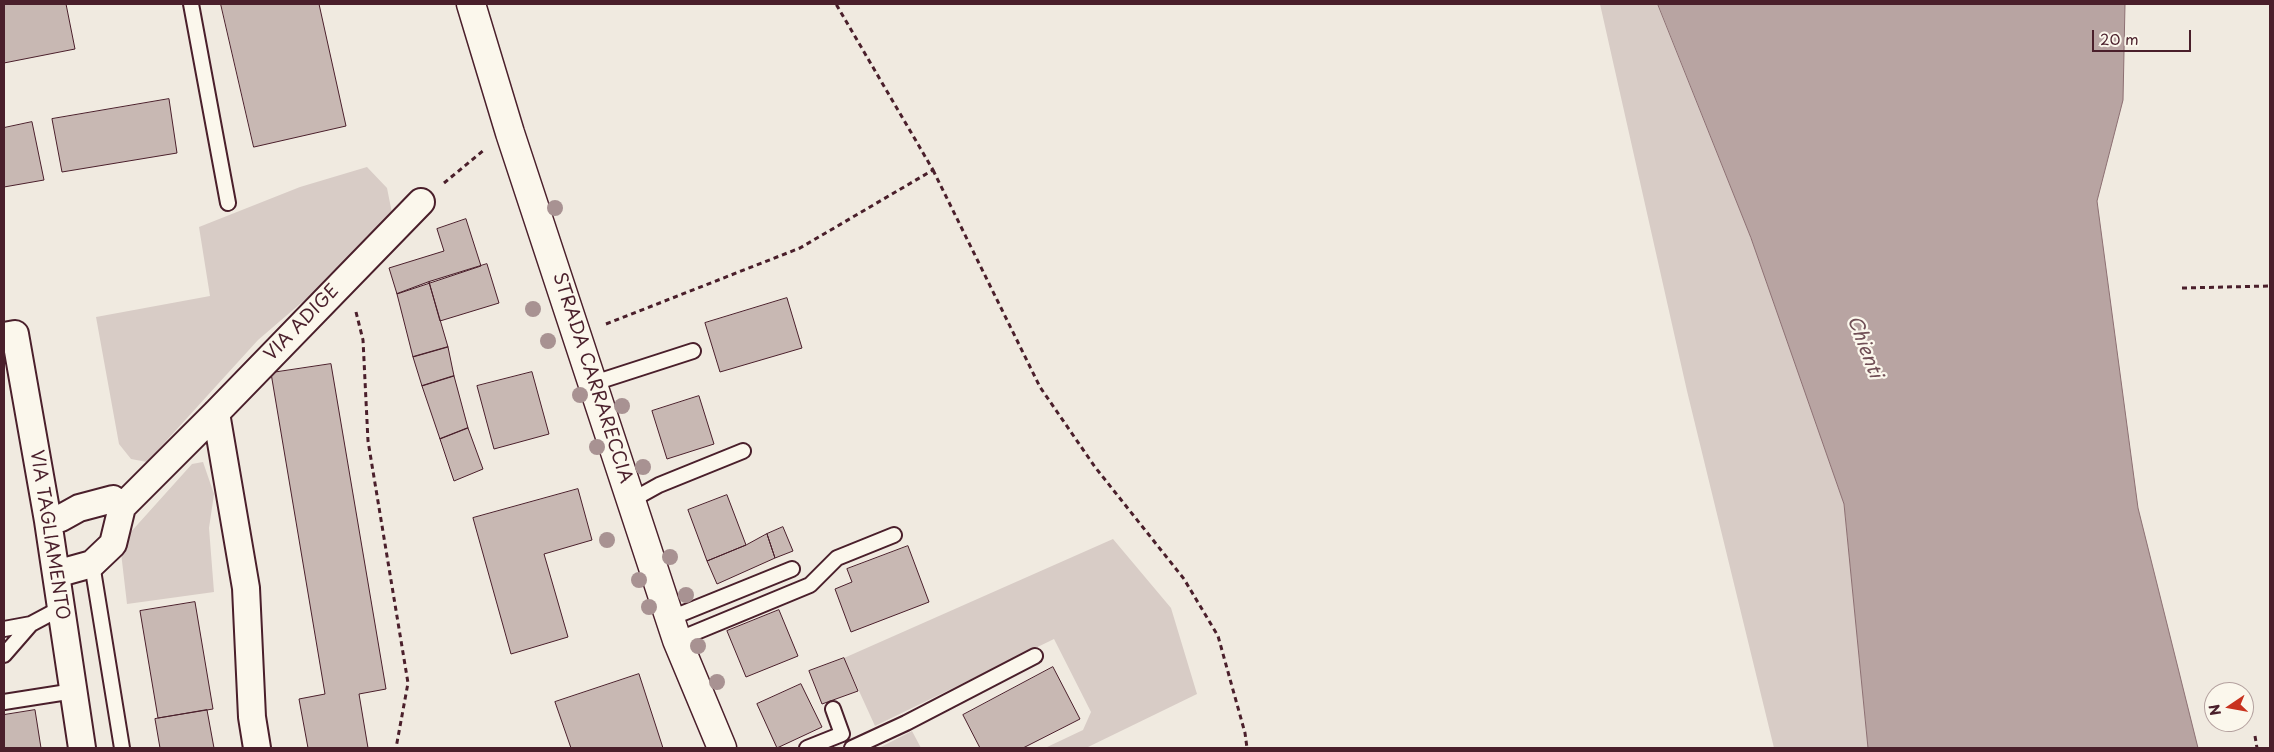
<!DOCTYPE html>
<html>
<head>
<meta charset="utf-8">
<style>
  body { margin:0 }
  #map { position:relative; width:2274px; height:752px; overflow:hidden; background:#f0eae0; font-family:"Playpen Sans",sans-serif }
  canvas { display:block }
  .frame { position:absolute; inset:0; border:5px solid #4a1f2b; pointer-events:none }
  .north { position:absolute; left:2204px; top:682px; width:50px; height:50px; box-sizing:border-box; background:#fbf7ec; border:1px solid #b4a19f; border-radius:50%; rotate:258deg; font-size:14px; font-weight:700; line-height:20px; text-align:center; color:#4a1f2b }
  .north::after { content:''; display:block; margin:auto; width:18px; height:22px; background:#c8321e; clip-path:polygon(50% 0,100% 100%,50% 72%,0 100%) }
  .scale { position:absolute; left:2092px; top:30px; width:99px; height:22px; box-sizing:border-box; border:2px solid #4a1f2b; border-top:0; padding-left:6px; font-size:15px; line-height:18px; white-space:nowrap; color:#4a1f2b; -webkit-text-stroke:4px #fbf7ec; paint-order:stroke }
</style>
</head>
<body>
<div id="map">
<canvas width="2274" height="752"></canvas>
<div class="frame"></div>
<div class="north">N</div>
<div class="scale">20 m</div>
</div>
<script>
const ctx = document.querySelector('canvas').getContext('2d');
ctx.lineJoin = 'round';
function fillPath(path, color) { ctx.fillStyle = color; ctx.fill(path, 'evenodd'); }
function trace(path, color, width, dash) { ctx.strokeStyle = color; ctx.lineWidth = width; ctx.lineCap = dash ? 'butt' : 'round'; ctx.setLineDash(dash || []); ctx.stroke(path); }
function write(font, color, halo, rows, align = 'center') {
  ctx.font = font + ' "Playpen Sans",sans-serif'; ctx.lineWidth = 4.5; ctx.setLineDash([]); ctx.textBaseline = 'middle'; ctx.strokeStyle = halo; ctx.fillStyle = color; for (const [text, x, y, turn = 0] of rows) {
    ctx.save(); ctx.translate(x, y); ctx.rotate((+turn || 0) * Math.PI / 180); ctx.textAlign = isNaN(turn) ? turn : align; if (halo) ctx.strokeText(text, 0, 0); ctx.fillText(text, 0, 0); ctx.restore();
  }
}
fillPath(new Path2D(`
  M 1600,4 L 1658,4 L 1751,238 L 1844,504 L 1868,748 L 1774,748 L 1687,391 Z
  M 367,167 L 387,188 L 392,213 L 336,273 L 258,340 L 147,462 L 131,459 L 119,444 L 96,317 L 210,296 L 199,227 L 300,187 Z
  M 203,462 L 214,494 L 209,528 L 214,592 L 127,604 L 120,544 L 192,464 Z
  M 1113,539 L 1171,608 L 1197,694 L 1086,748 L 1045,748 L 1083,730 L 1091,712 L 1054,639 L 875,726 L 844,658 Z
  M 912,731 L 921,748 L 879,748 Z`), '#d8ccc6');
const water = new Path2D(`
  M 1658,4 L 2125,4 L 2123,100 L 2097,201 L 2138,508 L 2198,748 L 1868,748 L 1844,504 L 1751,238 Z`);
fillPath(water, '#b8a4a2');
trace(water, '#8c6f72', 1);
const building = new Path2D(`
  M 4,4 L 66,4 L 75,49 L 4,63 Z
  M 221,4 L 319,4 L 346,126 L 254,147 Z
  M 169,99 L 177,153 L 62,172 L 52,119 Z
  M 32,122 L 44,180 L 4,187 L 4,128 Z
  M 466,219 L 481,266 L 397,294 L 389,268 L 444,251 L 437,229 Z
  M 487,264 L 499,303 L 440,321 L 429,282 Z
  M 429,282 L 448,347 L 413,357 L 397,294 Z
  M 787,298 L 802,348 L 720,372 L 705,323 Z
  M 448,347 L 454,376 L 422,386 L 413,357 Z
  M 331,364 L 386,689 L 359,694 L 368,748 L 308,748 L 299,699 L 325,694 L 271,373 Z
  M 532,372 L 549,434 L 494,449 L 477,386 Z
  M 454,376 L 468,428 L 440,439 L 422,386 Z
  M 699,396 L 714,444 L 667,459 L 652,411 Z
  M 468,428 L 483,469 L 454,481 L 440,439 Z
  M 578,489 L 592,540 L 544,554 L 568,637 L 511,654 L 473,518 Z
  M 727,495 L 746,545 L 707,561 L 688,510 Z
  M 783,527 L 793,551 L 775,558 L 767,534 Z
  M 767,534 L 775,558 L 717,584 L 707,561 L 746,545 Z
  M 908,546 L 929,602 L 851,632 L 835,589 L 852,582 L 847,569 Z
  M 195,602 L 213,709 L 158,718 L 140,611 Z
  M 779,610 L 798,656 L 746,677 L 727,631 Z
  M 844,658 L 858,691 L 822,704 L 809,671 Z
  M 1053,667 L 1080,719 L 1023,748 L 980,748 L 963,715 Z
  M 639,674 L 663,748 L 571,748 L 555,702 Z
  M 801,684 L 822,727 L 777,748 L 757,704 Z
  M 35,710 L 41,748 L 4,748 L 4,715 Z
  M 207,710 L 214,748 L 160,748 L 155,719 Z`);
fillPath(building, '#c8b8b3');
trace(building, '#4a1f2b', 1);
const lane = new Path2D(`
  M 191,4 L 228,203
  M 594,383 L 693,351
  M 632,500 L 659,485 L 743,451
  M 92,564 L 122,748
  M 671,618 L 792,569
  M 4,629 L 31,624 L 61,608
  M 677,640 L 810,585 L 837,558 L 894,535
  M 4,655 L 31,624
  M 4,702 L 74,691
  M 807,748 L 842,734 L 833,709
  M 852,748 L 906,723 L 1035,656`);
const street = new Path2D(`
  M 4,336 L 15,334 L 48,521 L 82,748
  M 216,413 L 246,588 L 252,717 L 257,748
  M 48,521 L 61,518 L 79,508 L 113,499 L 122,507
  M 56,574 L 92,564 L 113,544 L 122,507 L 216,413 L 421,202`);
const secondary = new Path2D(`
  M 471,4 L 510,133 L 677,640 L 722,748`);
trace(lane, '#4a1f2b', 18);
trace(street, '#4a1f2b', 30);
trace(secondary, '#4a1f2b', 31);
trace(new Path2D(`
  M 933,170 L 1040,387 L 1095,467 L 1184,579 L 1218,636 L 1245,733 L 1247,748
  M 444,183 L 484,150
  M 2182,288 L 2270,286
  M 356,312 L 363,340 L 368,441 L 408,683 L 396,748
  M 606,324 L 800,248 L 933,170 L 836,4
  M 2255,736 L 2257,748`), '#4a1f2b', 3, [5, 4]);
trace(lane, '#fbf7ec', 14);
trace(street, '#fbf7ec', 26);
trace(secondary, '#fbf7ec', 28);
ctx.fillStyle = '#a89292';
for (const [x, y] of [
  [555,208],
  [533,309],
  [548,341],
  [580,395],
  [622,406],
  [597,447],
  [643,467],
  [607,540],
  [670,557],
  [639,580],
  [686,595],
  [649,607],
  [698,646],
  [717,682]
]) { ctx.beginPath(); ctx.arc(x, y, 8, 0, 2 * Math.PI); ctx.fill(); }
write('18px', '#4a1f2b', '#fbf7ec', [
  ["VIA ADIGE",302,323,-46],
  ["STRADA CARRARECCIA",592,378,72],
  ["VIA TAGLIAMENTO",49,535,81]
]);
write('italic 19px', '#704e55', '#fbf7ec', [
  ["Chienti",1864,347,69]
]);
</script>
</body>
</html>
